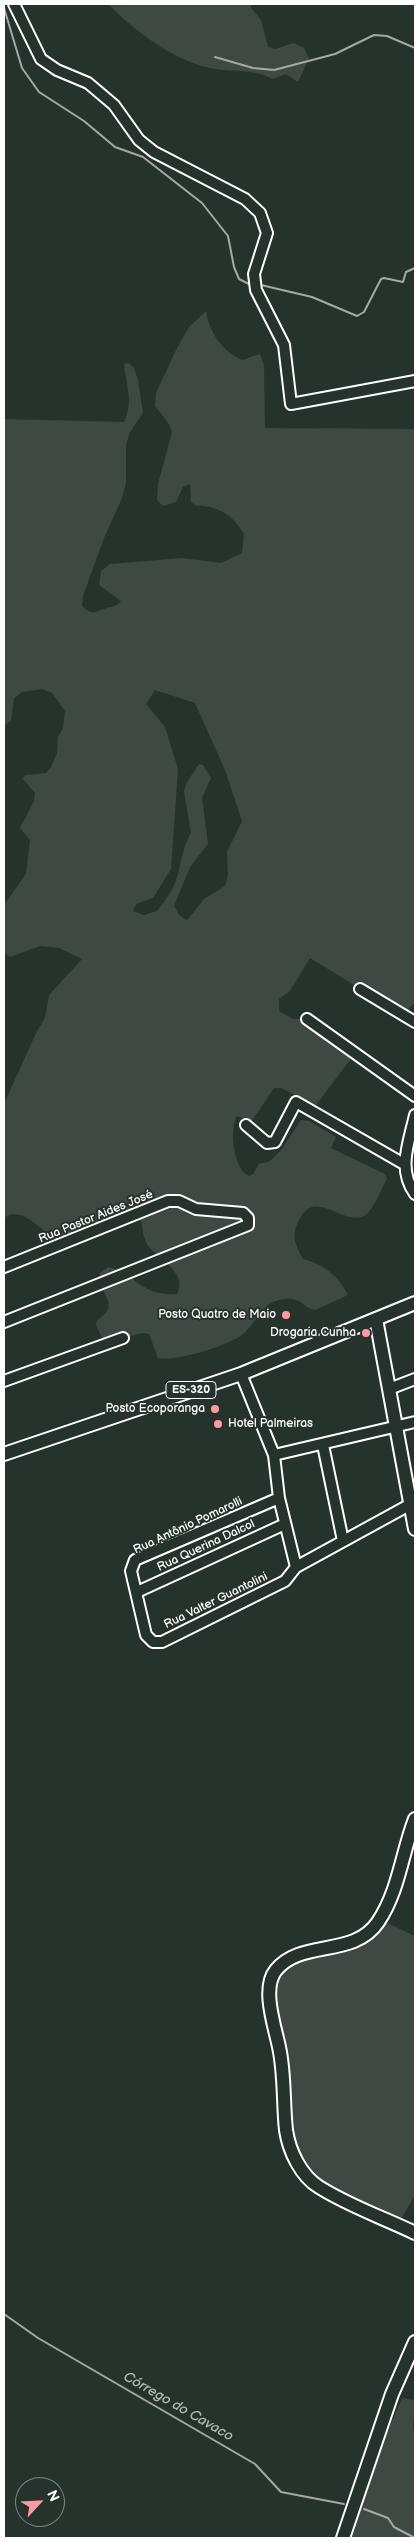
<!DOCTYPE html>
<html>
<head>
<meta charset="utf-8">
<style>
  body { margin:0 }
  #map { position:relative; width:419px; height:2542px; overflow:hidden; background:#26332d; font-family:"Balsamiq Sans",sans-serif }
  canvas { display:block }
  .frame { position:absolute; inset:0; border:5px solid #fff; pointer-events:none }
  .north { position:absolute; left:15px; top:2477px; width:50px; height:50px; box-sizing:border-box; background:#26332d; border:1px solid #7d8581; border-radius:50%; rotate:65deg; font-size:14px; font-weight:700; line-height:20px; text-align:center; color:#fff }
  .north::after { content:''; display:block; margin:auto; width:18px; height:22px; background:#ff9aa2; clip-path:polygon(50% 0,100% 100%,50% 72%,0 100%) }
</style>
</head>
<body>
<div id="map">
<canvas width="419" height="2542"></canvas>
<div class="frame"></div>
<div class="north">N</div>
</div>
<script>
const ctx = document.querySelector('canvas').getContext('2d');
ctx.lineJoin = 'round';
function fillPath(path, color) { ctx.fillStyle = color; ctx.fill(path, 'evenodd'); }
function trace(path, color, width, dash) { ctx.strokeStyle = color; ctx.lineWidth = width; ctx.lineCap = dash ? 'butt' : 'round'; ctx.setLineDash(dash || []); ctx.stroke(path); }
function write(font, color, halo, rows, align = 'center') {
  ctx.font = font + ' "Balsamiq Sans",sans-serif'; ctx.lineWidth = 4; ctx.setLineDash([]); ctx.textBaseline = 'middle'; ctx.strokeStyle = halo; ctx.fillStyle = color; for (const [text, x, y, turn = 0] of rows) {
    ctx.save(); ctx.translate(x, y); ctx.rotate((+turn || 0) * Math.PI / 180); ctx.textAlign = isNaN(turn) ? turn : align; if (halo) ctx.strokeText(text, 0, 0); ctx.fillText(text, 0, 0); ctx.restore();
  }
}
fillPath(new Path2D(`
  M 108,4 L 251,4 L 251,8 L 261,20 L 268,47 L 275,49 L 294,43 L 304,48 L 309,58 L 298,82 L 286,74 L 272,79 C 255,69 236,72 216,69 C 178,64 134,31 108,4 Z
  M 206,311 C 209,332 222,351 242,360 L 260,354 L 264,365 L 265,428 L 415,429 L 415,1002 L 403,1015 L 310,958 L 290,991 L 279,999 L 279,1011 L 293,1019 L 307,1019 L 353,1056 L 316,1105 L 281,1088 L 274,1088 L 251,1122 L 237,1116 C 229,1128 233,1170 249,1176 L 253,1174 L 259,1164 L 270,1161 L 281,1150 L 301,1120 L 309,1121 L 336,1137 L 331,1148 L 385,1174 L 387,1179 C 381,1189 372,1214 362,1217 C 339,1223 314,1187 298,1222 C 291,1236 296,1246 303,1259 C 323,1264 339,1276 348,1295 L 315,1310 C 302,1308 304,1297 284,1299 C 262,1301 257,1323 242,1335 C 227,1346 176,1362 158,1358 L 149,1334 L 143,1333 L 104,1342 L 96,1325 L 97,1320 C 123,1305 97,1293 100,1273 L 108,1267 C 134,1272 141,1297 177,1294 C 189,1272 156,1259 147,1244 C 143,1237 143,1229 141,1221 L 131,1215 L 118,1214 L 111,1220 L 65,1239 C 58,1238 51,1236 46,1232 C 33,1223 20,1207 4,1218 L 4,1104 L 36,1033 L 45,1018 L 49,995 L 82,959 L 59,948 L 40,946 L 10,957 L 4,952 L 4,905 L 26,874 L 30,840 L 20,828 L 34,801 L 35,793 L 23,779 L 25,775 L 46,773 L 51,767 L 57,753 L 58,737 L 63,728 L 65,711 L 52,693 L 42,689 L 22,692 L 14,698 L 11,721 L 4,726 L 4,419 L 124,422 C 134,403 126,384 124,364 L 129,363 L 134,368 L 138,380 L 143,413 L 130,432 L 126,445 L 126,483 L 122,498 L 104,538 L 83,596 L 82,606 C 93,617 95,611 107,608 C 114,606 116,607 121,601 L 99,585 L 101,571 L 110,564 L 182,558 L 221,563 L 242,553 L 244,534 C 236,520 225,511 210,507 C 203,505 197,508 191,502 L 190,484 L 183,487 L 176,502 L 163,506 L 157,500 L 158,484 L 172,432 L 169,424 L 155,406 L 156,393 L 177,348 L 189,327 ZM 155,690 L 195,703 L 225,770 L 242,821 L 227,852 L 228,875 L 225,886 L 204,899 L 187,920 L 179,915 L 174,906 L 190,867 L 208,844 L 202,798 L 211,778 L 203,765 L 199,764 L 187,782 L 184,791 L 191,833 C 182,848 182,861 177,877 C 174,889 165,901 157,911 L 144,915 L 133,911 L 136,904 L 153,898 L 171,869 L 178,769 L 165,727 L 146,704 Z
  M 385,1922 L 415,1936 L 415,2195 L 400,2221 L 327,2186 L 313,2175 L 299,2157 L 290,2127 L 273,1978 L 298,1960 L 336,1953 L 357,1947 L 373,1936 Z
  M 402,2398 L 415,2400 L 413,2427 L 415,2441 L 415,2538 L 350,2538 L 370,2473 Z`), '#3e4944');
trace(new Path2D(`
  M 4,8 L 22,68 L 39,92 L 84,121 L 115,147 L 143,157 L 202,203 L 228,236 L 234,267 L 239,279 L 249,284
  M 215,57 L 253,68 L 274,70 L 335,54 L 374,35 L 387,36 L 415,48
  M 261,285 L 312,297 L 357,316 L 364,312 L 381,279 L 384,278 L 403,282 L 406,272 L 415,268
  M 4,2314 L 38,2338 L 255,2464 L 281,2492 L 344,2504
  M 364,2509 L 388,2518 L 394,2527 L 415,2538`), '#a4a9a7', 2);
const minor = new Path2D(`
  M 14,4 L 41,59 L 57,70 L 88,83 L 114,105 L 139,140 L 154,152 L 245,199 L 260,213 L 267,233 L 254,274 L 256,290 L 284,345 L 291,404 L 415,381
  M 360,989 L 415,1022
  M 307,1019 L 415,1096
  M 415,1115 C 409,1142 397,1169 415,1194
  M 246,1125 L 267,1143 L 275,1142 L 296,1102 L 404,1164
  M 4,1267 L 168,1201 L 179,1201 L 196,1209 L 243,1213 L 248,1218 L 248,1225 L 4,1322
  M 241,1374 L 274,1455 L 279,1498 L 296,1567
  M 4,1381 L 123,1338
  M 389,1389 L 415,1379
  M 323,1445 L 343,1541
  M 274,1455 L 415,1422
  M 279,1498 L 135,1560 L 131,1571 L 146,1635 L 153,1642 L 162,1642 L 285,1581 L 296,1567 L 411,1504
  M 137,1592 L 285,1524`);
const major = new Path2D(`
  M 376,1319 L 415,1529
  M 4,1454 L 241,1374 L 415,1303
  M 415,1819 C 402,1852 399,1891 378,1922 C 354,1958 301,1939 276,1970 C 261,1988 275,2027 279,2047 C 285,2074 283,2103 286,2130 C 289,2151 301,2176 319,2187 C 349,2206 384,2218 415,2233
  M 343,2538 L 392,2394 L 415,2342`);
trace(minor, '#fff', 14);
trace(major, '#fff', 16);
trace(minor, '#26332d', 10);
trace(major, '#26332d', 12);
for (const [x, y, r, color] of [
  [286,1315,5,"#ff9aa2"],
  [366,1333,5,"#ff9aa2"],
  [215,1409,5,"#ff9aa2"],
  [218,1424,5,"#ff9aa2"]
]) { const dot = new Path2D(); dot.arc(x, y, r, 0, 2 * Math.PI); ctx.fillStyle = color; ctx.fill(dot); trace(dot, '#26332d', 2); }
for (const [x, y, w] of [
  [191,1390,50]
]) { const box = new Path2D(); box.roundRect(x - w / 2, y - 8.5, w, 17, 4); ctx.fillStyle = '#26332d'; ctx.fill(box); trace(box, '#fff', 1); }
write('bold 11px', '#fff', null, [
  ["ES-320",191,1390]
]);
write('12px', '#fff', '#26332d', [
  ["Rua Pastor Aides José",96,1217,-22],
  ["Rua Antônio Pomarolli",188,1526,-25],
  ["Rua Querina Dalcol",206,1546,-25],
  ["Rua Valter Guantolini",216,1601,-26]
]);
write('12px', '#fff', '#26332d', [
  ["Posto Quatro de Maio",276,1315],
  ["Drogaria Cunha",356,1333],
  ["Posto Ecoporanga",205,1409],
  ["Hotel Palmeiras",228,1424,"left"]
], 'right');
write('italic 14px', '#b3b8b6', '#26332d', [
  ["Córrego do Cavaco",178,2407,30]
]);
</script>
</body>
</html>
